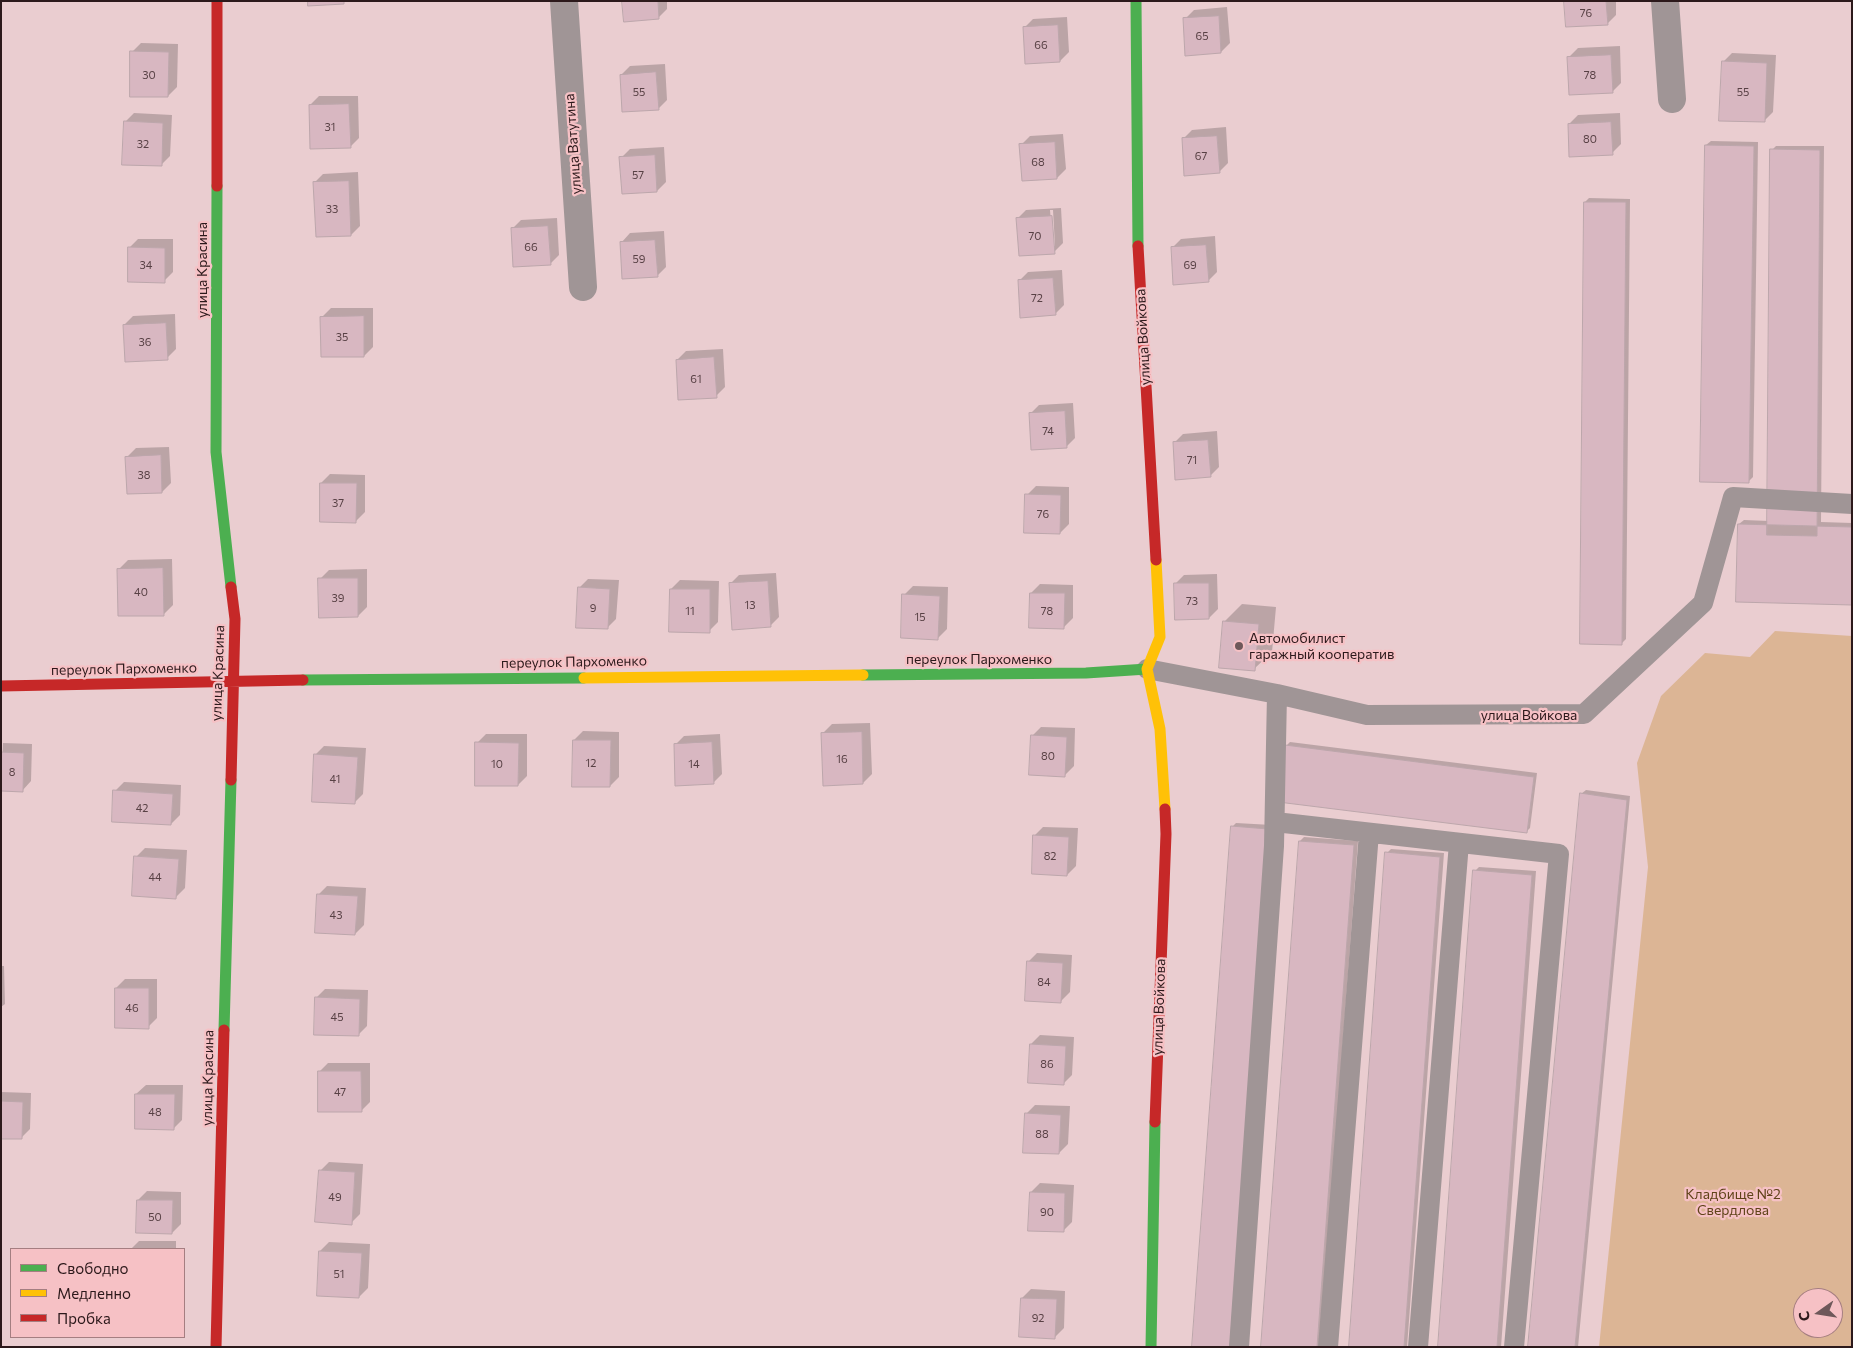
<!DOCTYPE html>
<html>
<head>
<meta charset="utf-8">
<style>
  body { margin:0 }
  #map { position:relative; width:1853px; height:1348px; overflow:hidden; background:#eacdd0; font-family:Commissioner,sans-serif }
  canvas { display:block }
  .frame { position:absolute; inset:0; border:2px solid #2c191b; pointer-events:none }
  .legend { position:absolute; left:10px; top:1248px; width:175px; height:90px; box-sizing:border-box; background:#f6c1c5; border:1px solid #a57e81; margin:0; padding:6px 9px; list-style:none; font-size:15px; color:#2c191b }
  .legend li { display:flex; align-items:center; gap:10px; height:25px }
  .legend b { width:25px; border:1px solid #a57e81 }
  .north { position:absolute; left:1793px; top:1288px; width:50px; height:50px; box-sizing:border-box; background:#f6c1c5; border:1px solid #a57e81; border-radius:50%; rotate:257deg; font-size:14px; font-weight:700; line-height:20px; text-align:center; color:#2c191b }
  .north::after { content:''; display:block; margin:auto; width:18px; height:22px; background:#6e585a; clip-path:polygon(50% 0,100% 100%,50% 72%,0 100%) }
</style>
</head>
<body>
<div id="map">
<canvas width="1853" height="1348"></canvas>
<div class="frame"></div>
<ul class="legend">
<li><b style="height:6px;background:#4caf50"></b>Свободно</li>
<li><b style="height:6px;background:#ffc107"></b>Медленно</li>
<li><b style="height:6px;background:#c62828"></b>Пробка</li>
</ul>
<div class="north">С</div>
</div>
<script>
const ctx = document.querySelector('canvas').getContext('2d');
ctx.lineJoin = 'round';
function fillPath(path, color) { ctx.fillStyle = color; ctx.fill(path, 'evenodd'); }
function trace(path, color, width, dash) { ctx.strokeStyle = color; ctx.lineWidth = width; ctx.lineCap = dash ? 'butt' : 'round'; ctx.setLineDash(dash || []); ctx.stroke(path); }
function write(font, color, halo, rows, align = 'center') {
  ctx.font = font + ' Commissioner,sans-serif'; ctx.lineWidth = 4.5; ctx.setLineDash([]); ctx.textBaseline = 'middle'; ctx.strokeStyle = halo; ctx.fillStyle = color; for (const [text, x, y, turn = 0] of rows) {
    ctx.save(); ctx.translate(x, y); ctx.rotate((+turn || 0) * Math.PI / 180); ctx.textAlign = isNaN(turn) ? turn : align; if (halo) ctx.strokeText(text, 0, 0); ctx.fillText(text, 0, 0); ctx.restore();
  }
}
fillPath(new Path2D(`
  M 1775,631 L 1852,636 L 1852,1347 L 1599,1347 L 1648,867 L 1637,763 L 1661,696 L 1705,653 L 1750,657 ZM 1803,1298 L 1833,1298 L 1833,1328 L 1803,1328 Z`), '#dcb595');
fillPath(new Path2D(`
  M 623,1 L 667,1 L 667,9 L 658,18 Z
  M 1565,1 L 1616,1 L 1616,15 L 1607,24 Z
  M 1227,7 L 1230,43 L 1221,52 L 1185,19 L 1194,10 Z
  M 1067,17 L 1069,52 L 1060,61 L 1024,28 L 1033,19 Z
  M 141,43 L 178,44 L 177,87 L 168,96 L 132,52 Z
  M 1620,46 L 1621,83 L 1612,92 L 1569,57 L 1578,48 Z
  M 1732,53 L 1776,55 L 1773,112 L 1764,121 L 1723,62 Z
  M 665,64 L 667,100 L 658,109 L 621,75 L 630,66 Z
  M 319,96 L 358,96 L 359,138 L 350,147 L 310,105 Z
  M 134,113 L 172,115 L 170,156 L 161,165 L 125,122 Z
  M 1620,113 L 1621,144 L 1612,153 L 1569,124 L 1578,115 Z
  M 1226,127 L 1228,163 L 1219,172 L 1183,139 L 1192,130 Z
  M 1063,134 L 1066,169 L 1057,178 L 1021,145 L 1030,136 Z
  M 1711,141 L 1758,142 L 1753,477 L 1749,481 L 1706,145 Z
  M 1776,146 L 1824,146 L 1821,522 L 1852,523 L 1852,604 L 1739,524 L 1744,520 L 1769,521 L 1772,150 Z
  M 664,147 L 666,182 L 657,191 L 621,158 L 630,149 Z
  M 358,172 L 360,226 L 351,235 L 314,183 L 323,174 Z
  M 1589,198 L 1630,199 L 1626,639 L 1622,643 L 1585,202 Z
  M 1061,208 L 1063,243 L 1054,252 L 1017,219 L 1026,210 ZM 1050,210 L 1053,210 L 1055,246 L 1053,246 Z
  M 557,218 L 559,255 L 550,264 L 512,229 L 521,220 Z
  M 664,231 L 666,267 L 657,276 L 621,243 L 630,233 Z
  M 1215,236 L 1217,272 L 1208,281 L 1172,248 L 1181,239 Z
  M 138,239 L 173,239 L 173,272 L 164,281 L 129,248 Z
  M 1062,270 L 1064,305 L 1055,314 L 1019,281 L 1028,272 Z
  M 331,308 L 373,308 L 373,347 L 364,356 L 322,317 Z
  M 175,314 L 176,349 L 167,358 L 124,325 L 133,316 Z
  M 723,349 L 725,387 L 716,396 L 677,360 L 686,351 Z
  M 1073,403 L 1075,438 L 1066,447 L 1030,414 L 1039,405 Z
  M 1217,431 L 1219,467 L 1210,476 L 1174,443 L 1183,434 Z
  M 169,447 L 171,483 L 162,492 L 127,457 L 136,448 Z
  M 330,474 L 365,475 L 365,512 L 356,521 L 321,483 Z
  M 1036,486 L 1069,487 L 1069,524 L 1060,533 L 1027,495 Z
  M 172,559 L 173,605 L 164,614 L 119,569 L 128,560 Z
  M 367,569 L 367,607 L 358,616 L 320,579 L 329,570 Z
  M 776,573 L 779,617 L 770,626 L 730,584 L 739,575 Z
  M 1217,574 L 1218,609 L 1209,618 L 1175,584 L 1184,575 Z
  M 588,579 L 619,580 L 616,619 L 607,628 L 579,588 Z
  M 680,580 L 719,581 L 718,622 L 709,631 L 671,589 Z
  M 1040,584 L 1073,585 L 1073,618 L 1064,627 L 1031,593 Z
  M 913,586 L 948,587 L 947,629 L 938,638 L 904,595 Z
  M 1242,604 L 1276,607 L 1272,652 L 1254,669 L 1224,622 Z
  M 870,723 L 872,774 L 863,783 L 823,733 L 832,724 Z
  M 1041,727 L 1075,728 L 1074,766 L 1065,775 L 1032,736 Z
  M 583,731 L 619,732 L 619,777 L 610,786 L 574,740 Z
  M 486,734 L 527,734 L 527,776 L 518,785 L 477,743 Z
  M 720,734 L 722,774 L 713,783 L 675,745 L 684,736 Z
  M 1290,742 L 1537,773 L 1530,828 L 1526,832 L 1286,746 Z
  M 3,743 L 32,744 L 31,781 L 22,791 L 1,790 Z
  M 324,746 L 366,748 L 363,794 L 354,803 L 315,755 Z
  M 124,782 L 181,785 L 180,815 L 171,824 L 115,791 Z
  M 1586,790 L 1630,796 L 1578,1347 L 1529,1347 L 1581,794 Z
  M 1236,823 L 1272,825 L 1233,1347 L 1232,827 Z
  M 1043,827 L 1078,828 L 1076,866 L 1067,875 L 1034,836 Z
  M 1304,837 L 1358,841 L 1320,1347 L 1263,1347 L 1300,841 Z
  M 145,848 L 187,850 L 185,888 L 176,897 L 136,857 Z
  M 1391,849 L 1444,853 L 1407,1347 L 1350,1347 L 1387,853 Z
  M 1479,867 L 1536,871 L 1501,1347 L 1439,1347 L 1475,871 Z
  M 327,886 L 366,888 L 364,925 L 355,934 L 318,895 Z
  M 1037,953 L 1072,955 L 1070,992 L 1061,1001 L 1028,962 Z
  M 1,966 L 4,966 L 5,1004 L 1,1007 Z
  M 125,979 L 157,979 L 157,1018 L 148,1027 L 116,988 Z
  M 325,989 L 368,990 L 367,1026 L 358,1035 L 316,998 Z
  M 1040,1035 L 1074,1037 L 1072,1075 L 1063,1084 L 1031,1044 Z
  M 328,1063 L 370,1063 L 370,1102 L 361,1111 L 319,1072 Z
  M 146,1085 L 183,1085 L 182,1120 L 173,1129 L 136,1094 Z
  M 1,1092 L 31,1093 L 30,1129 L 21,1138 L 1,1137 Z
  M 1035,1105 L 1070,1106 L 1068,1144 L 1059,1153 L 1026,1114 Z
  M 329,1162 L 363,1164 L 360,1214 L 351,1223 L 320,1171 Z
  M 1040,1183 L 1074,1185 L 1072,1222 L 1063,1231 L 1031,1192 Z
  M 147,1191 L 181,1192 L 181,1224 L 172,1233 L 138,1200 Z
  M 139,1241 L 176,1241 L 176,1249 L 131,1249 Z
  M 329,1242 L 370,1244 L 368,1288 L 359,1297 L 320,1251 Z
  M 1031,1289 L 1065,1291 L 1064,1328 L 1055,1337 L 1022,1298 Z`), '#0003');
const building = new Path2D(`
  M 308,1 L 344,1 L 344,4 L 308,6 Z
  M 622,1 L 658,1 L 659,19 L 624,22 Z
  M 1564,1 L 1606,1 L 1608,25 L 1566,27 Z
  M 1219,16 L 1221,53 L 1185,56 L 1183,18 Z
  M 1058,25 L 1060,62 L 1025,64 L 1023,27 Z
  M 130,51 L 169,52 L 168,97 L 130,97 Z
  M 1611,55 L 1613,93 L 1569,95 L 1567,57 Z
  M 1722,61 L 1767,63 L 1765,122 L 1719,121 Z
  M 656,72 L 659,110 L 622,112 L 620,75 Z
  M 349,104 L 351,148 L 310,149 L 309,105 Z
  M 124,121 L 163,123 L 162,166 L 122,165 Z
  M 1611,122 L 1613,155 L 1569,157 L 1568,124 Z
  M 1217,136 L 1220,173 L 1184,176 L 1182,138 Z
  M 1055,142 L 1057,179 L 1022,181 L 1019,144 Z
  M 1705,145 L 1754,146 L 1749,483 L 1700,482 Z
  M 1770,149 L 1820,150 L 1817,536 L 1767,535 Z
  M 655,155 L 657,192 L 622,194 L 619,157 Z
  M 349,181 L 351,236 L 316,237 L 313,182 Z
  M 1584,202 L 1626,202 L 1622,645 L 1580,644 Z
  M 1052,216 L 1055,254 L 1019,256 L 1016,218 Z
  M 548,226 L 551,265 L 513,267 L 511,228 Z
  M 655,240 L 658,277 L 622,279 L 620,242 Z
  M 1206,245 L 1209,282 L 1173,285 L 1171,247 Z
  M 128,247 L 165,248 L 165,283 L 128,282 Z
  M 1053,278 L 1056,315 L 1020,318 L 1018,280 Z
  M 364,316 L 364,357 L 321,357 L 320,317 Z
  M 166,323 L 168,360 L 125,362 L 123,325 Z
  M 714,357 L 717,398 L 678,400 L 676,360 Z
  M 1065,411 L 1067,448 L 1031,450 L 1029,413 Z
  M 1208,440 L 1211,477 L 1175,480 L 1173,442 Z
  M 161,455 L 162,493 L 127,494 L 125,457 Z
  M 320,483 L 357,483 L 356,523 L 320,522 Z
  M 1025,494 L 1061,495 L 1060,534 L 1024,533 Z
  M 1738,524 L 1852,527 L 1852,605 L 1736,602 Z
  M 163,568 L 164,616 L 118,616 L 117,569 Z
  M 318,578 L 358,578 L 358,617 L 319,618 Z
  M 768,581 L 771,627 L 732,630 L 729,583 Z
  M 1174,583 L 1209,583 L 1209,619 L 1175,620 Z
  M 578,587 L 610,589 L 608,629 L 576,628 Z
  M 670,589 L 710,589 L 710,633 L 669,632 Z
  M 1030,593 L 1065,593 L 1064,629 L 1029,628 Z
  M 902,594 L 940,596 L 938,640 L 901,638 Z
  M 1223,621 L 1259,624 L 1255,671 L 1219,668 Z
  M 862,732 L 863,784 L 823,786 L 821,733 Z
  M 1031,735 L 1067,737 L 1065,777 L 1029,775 Z
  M 573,740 L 611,740 L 610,787 L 572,787 Z
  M 475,742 L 519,743 L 518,786 L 475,786 Z
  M 712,742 L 714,784 L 675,786 L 674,744 Z
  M 1285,745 L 1534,777 L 1527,833 L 1278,802 Z
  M 1,752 L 24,753 L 23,792 L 1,791 Z
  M 314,754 L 358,757 L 355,804 L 312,802 Z
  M 113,790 L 173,794 L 171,825 L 112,822 Z
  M 1580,793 L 1627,800 L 1575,1347 L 1528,1347 Z
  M 1231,826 L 1268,829 L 1230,1347 L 1192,1347 Z
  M 1033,835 L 1069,837 L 1067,876 L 1032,874 Z
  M 1299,841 L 1354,845 L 1317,1347 L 1261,1347 Z
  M 1385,852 L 1440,857 L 1404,1347 L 1349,1347 Z
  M 134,856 L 179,859 L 176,899 L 132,896 Z
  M 1473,870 L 1532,875 L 1497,1347 L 1438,1347 Z
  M 317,894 L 358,896 L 355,935 L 315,933 Z
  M 1027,961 L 1063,963 L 1061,1003 L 1025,1001 Z
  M 115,988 L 149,988 L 149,1029 L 115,1028 Z
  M 315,997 L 360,999 L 359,1036 L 314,1035 Z
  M 1030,1044 L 1066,1046 L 1064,1085 L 1028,1083 Z
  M 318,1071 L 361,1071 L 362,1112 L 318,1112 Z
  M 135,1094 L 175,1094 L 174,1130 L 135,1129 Z
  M 1,1101 L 23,1102 L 22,1139 L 1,1139 Z
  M 1025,1113 L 1061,1115 L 1059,1154 L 1023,1153 Z
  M 319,1170 L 355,1172 L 352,1225 L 315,1222 Z
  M 1030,1192 L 1065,1193 L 1064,1232 L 1028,1231 Z
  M 137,1200 L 173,1200 L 172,1234 L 136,1233 Z
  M 319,1251 L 362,1253 L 359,1298 L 317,1296 Z
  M 1021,1298 L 1057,1299 L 1055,1339 L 1019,1337 Z`);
fillPath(building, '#d8b7c1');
trace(building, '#bca6ab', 1);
trace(new Path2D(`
  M 1147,669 L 1277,694 L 1367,715 L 1584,714 L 1703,603 L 1733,497 L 1852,504
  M 1275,822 L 1559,854 L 1514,1347
  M 1239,1347 L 1274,846 L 1277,694
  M 1328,1347 L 1369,833
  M 1418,1347 L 1459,843`), '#a09596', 20);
trace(new Path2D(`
  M 564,1 L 583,287
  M 1665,1 L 1672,99`), '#a09596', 28);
trace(new Path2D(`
  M 1136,1 L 1138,246
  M 217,186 L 216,452 L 231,587
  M 863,675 L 1086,673 L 1147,669
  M 303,680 L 584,678
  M 224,1030 L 231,780
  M 1151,1347 L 1155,1122`), '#4caf50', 11);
trace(new Path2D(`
  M 1156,560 L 1160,637 L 1147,669 L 1160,729 L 1165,809
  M 584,678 L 863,675`), '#ffc107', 11);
trace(new Path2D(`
  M 217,186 L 217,1
  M 1138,246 L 1156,560
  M 1,686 L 303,680
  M 231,780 L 235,619 L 231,587
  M 1155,1122 L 1166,834 L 1165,809
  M 216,1347 L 224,1030`), '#c62828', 11);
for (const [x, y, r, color] of [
  [1239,646,5,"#6e585a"]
]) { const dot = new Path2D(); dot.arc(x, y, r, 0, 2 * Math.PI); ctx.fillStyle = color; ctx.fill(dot); trace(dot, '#f6c1c5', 2); }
write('11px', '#584145', null, [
  ["76",1586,13],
  ["65",1202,36],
  ["66",1041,45],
  ["30",149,75],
  ["78",1590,75],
  ["55",639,92],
  ["55",1743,92],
  ["31",330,127],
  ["80",1590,139],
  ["32",143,144],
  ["67",1201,156],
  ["68",1038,162],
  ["57",638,175],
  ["33",332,209],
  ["70",1035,236],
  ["66",531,247],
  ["59",639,259],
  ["34",146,265],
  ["69",1190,265],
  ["72",1037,298],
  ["35",342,337],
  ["36",145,342],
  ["61",696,379],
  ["74",1048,431],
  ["71",1192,460],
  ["38",144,475],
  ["37",338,503],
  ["76",1043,514],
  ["40",141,592],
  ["39",338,598],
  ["73",1192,601],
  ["13",750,605],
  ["9",593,608],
  ["11",690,611],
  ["78",1047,611],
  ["15",920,617],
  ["80",1048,756],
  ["16",842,759],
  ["12",591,763],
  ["10",497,764],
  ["14",694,764],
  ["8",12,772],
  ["41",335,779],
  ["42",142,808],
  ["82",1050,856],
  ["44",155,877],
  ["43",336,915],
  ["84",1044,982],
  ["46",132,1008],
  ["45",337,1017],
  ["86",1047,1064],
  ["47",340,1092],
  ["48",155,1112],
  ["88",1042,1134],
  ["49",335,1197],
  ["90",1047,1212],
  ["50",155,1217],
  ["51",339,1274],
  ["92",1038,1318]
]);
write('14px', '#2c191b', '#f6c1c5', [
  ["улица Ватутина",573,144,-94],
  ["улица Красина",202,270,-90],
  ["улица Войкова",1143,337,-93],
  ["переулок Пархоменко",979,659],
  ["переулок Пархоменко",574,662,-1],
  ["переулок Пархоменко",124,669,-1],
  ["улица Красина",218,673,-88],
  ["улица Войкова",1529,715],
  ["улица Войкова",1159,1007,-88],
  ["улица Красина",208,1078,-89]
]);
write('14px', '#2c191b', '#f6c1c5', [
  ["Автомобилист",1249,638],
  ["гаражный кооператив",1249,654]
], 'left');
write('14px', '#604319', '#f6c1c5', [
  ["Кладбище №2",1733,1194],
  ["Свердлова",1733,1210]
]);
</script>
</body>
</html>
